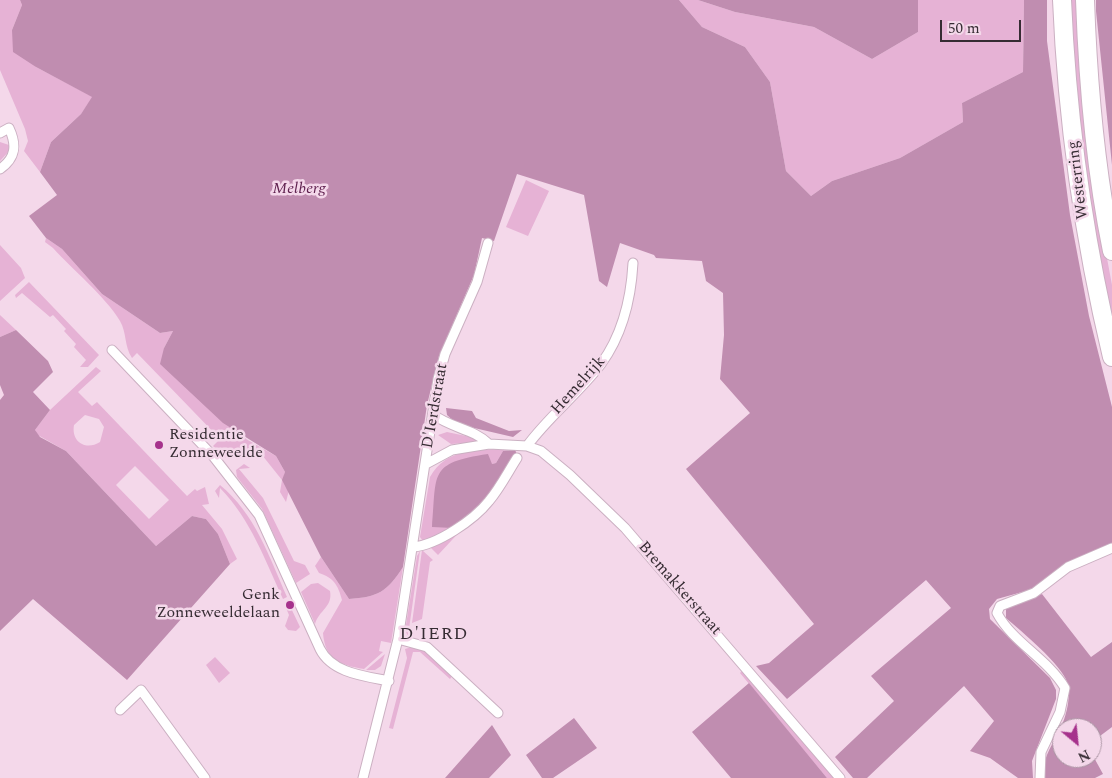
<!DOCTYPE html>
<html>
<head>
<meta charset="utf-8">
<style>
  body { margin:0 }
  #map { position:relative; width:1112px; height:778px; overflow:hidden; background:#f4d8ea; font-family:Spectral,serif }
  canvas { display:block }
  .north { position:absolute; left:1052px; top:718px; width:50px; height:50px; box-sizing:border-box; background:#f4d8ea; border:1px solid #a893a1; border-radius:50%; rotate:152deg; font-size:14px; font-weight:700; line-height:20px; text-align:center; color:#362c33 }
  .north::after { content:''; display:block; margin:auto; width:18px; height:22px; background:#a6328c; clip-path:polygon(50% 0,100% 100%,50% 72%,0 100%) }
  .scale { position:absolute; left:940px; top:20px; width:81px; height:22px; box-sizing:border-box; border:2px solid #362c33; border-top:0; padding-left:6px; font-size:15px; line-height:18px; white-space:nowrap; color:#362c33; -webkit-text-stroke:4px #f4d8ea; paint-order:stroke }
</style>
</head>
<body>
<div id="map">
<canvas width="1112" height="778"></canvas>
<div class="north">N</div>
<div class="scale">50 m</div>
</div>
<script>
const ctx = document.querySelector('canvas').getContext('2d');
ctx.lineJoin = 'round';
function fillPath(path, color) { ctx.fillStyle = color; ctx.fill(path, 'evenodd'); }
function trace(path, color, width, dash) { ctx.strokeStyle = color; ctx.lineWidth = width; ctx.lineCap = dash ? 'butt' : 'round'; ctx.setLineDash(dash || []); ctx.stroke(path); }
function write(font, color, halo, rows, align = 'center') {
  ctx.font = font + ' Spectral,serif'; ctx.lineWidth = 5; ctx.setLineDash([]); ctx.textBaseline = 'middle'; ctx.strokeStyle = halo; ctx.fillStyle = color; for (const [text, x, y, turn = 0] of rows) {
    ctx.save(); ctx.translate(x, y); ctx.rotate((+turn || 0) * Math.PI / 180); ctx.textAlign = isNaN(turn) ? turn : align; if (halo) ctx.strokeText(text, 0, 0); ctx.fillText(text, 0, 0); ctx.restore();
  }
}
fillPath(new Path2D(`
  M 0,0 L 20,0 L 22,5 L 12,30 L 36,67 L 93,97 L 81,114 L 51,142 L 40,172 L 24,151 L 28,141 L 25,129 L 0,70 Z
  M 679,0 L 698,0 L 735,12 L 814,27 L 872,59 L 918,32 L 918,0 L 1024,0 L 1023,72 L 962,103 L 963,122 L 900,158 L 832,181 L 811,196 L 786,171 L 770,82 L 745,47 L 702,27 Z
  M 1069,0 L 1077,0 L 1101,226 L 1112,285 L 1112,326 L 1094,236 L 1078,123 Z
  M 0,142 L 9,145 L 10,150 L 0,161 Z
  M 526,180 L 549,191 L 528,236 L 506,227 Z
  M 46,238 L 62,249 L 102,294 L 160,333 L 173,331 L 164,348 L 246,439 L 276,456 L 285,472 L 283,480 L 289,490 L 286,502 L 280,492 L 282,480 L 258,450 L 257,459 L 247,454 L 226,458 L 213,446 L 220,439 L 137,353 L 132,358 C 124,346 127,333 120,321 C 105,296 73,270 53,248 L 45,242 Z
  M 0,245 L 21,268 L 25,278 L 0,301 Z
  M 29,282 L 99,355 L 88,367 L 80,367 L 86,360 L 74,347 L 76,344 L 64,331 L 66,329 L 53,315 L 50,317 L 22,293 L 16,298 L 15,295 Z
  M 0,315 L 16,330 L 0,337 Z
  M 96,367 L 101,371 L 78,392 L 92,406 L 97,402 L 187,496 L 195,489 L 197,491 L 205,487 L 209,504 L 202,505 L 222,529 L 237,559 L 230,564 L 218,534 L 206,519 L 192,516 L 156,546 L 66,451 L 36,434 L 35,430 L 50,410 ZM 85,415 L 99,419 L 104,427 L 100,442 C 86,451 71,442 74,425 ZM 135,466 L 169,500 L 149,519 L 116,485 Z
  M 447,432 L 475,438 L 476,442 L 451,444 L 438,435 Z
  M 507,449 L 515,450 L 503,451 L 496,463 L 492,464 L 453,528 L 423,541 L 420,537 L 430,477 C 446,448 478,450 507,449 Z
  M 244,464 L 250,468 L 239,469 L 263,498 L 294,561 L 305,565 L 310,574 L 296,583 L 262,509 L 237,477 L 236,470 Z
  M 220,485 C 255,514 269,556 287,597 L 283,599 C 265,560 251,520 220,488 L 219,498 L 215,491 Z
  M 465,526 L 438,555 L 430,547 Z
  M 422,550 L 433,560 L 430,562 L 422,619 L 412,623 Z
  M 420,551 L 408,636 L 405,631 L 417,556 Z
  M 321,557 L 349,599 C 378,597 387,592 403,567 L 391,643 L 381,641 L 379,651 L 383,652 L 364,669 C 339,665 325,659 323,633 L 342,600 C 338,585 334,578 319,573 L 315,566 Z
  M 318,583 L 330,591 C 333,607 319,610 315,624 L 301,592 L 311,584 Z
  M 290,606 L 300,627 L 296,631 L 288,630 L 285,626 L 289,615 L 286,608 Z
  M 415,646 L 424,648 L 453,675 L 450,679 L 420,652 L 413,652 L 393,729 L 389,728 L 407,658 L 405,649 Z
  M 385,654 L 381,666 L 375,670 L 366,670 Z
  M 215,657 L 230,673 L 219,683 L 206,665 Z
  M 742,671 L 745,672 L 834,778 L 827,778 L 740,673 Z`), '#e6b2d5');
fillPath(new Path2D(`
  M 20,0 L 679,0 L 702,27 L 745,47 L 770,82 L 786,171 L 811,196 L 832,181 L 900,158 L 963,122 L 962,103 L 1023,72 L 1024,0 L 1047,0 L 1047,41 L 1070,215 L 1089,316 L 1112,407 L 1112,543 L 1066,565 L 1033,589 L 997,599 L 989,609 L 990,619 L 1050,678 L 1056,690 L 1056,699 L 1032,761 L 1033,778 L 1018,778 L 990,758 L 970,751 L 994,721 L 964,686 L 867,778 L 853,778 L 835,757 L 894,701 L 871,676 L 951,608 L 926,580 L 787,699 L 756,666 L 769,663 L 814,624 L 686,469 L 750,413 L 720,379 L 724,335 L 723,293 L 706,281 L 702,261 L 656,258 L 654,255 L 620,243 L 607,287 L 599,281 L 584,195 L 517,174 L 494,241 L 482,238 L 474,275 L 439,356 L 427,405 L 403,567 C 387,592 378,597 349,599 L 321,557 L 282,480 L 285,472 L 276,456 L 223,423 L 160,364 L 164,348 L 173,331 L 160,333 L 102,294 L 62,249 L 46,238 L 29,216 L 57,195 L 40,172 L 51,142 L 81,114 L 92,97 L 36,67 L 13,52 L 12,30 L 22,5 Z
  M 698,0 L 918,0 L 918,32 L 872,59 L 814,27 L 735,12 Z
  M 1096,0 L 1112,0 L 1112,165 L 1096,11 Z
  M 16,330 L 48,361 L 53,372 L 33,392 L 50,410 L 35,430 L 40,437 L 66,451 L 156,546 L 192,516 L 206,519 L 218,534 L 230,564 L 127,680 L 33,599 L 0,631 L 0,400 L 4,395 L 0,385 L 0,337 Z
  M 446,408 L 472,411 L 476,418 L 509,431 L 522,430 L 513,437 L 457,424 L 447,415 Z
  M 515,450 L 517,454 L 486,501 L 453,528 L 432,527 C 437,473 428,463 488,454 L 492,464 L 496,463 L 503,451 Z
  M 1042,594 L 1091,657 L 1112,642 L 1112,727 L 1092,742 L 1092,728 L 1062,728 L 1062,758 L 1092,758 L 1092,754 L 1103,774 L 1095,778 L 1044,778 C 1041,762 1050,748 1058,734 C 1065,720 1072,699 1067,682 C 1062,665 1021,631 1006,618 L 1006,609 Z
  M 749,683 L 827,778 L 731,778 L 692,732 Z
  M 574,718 L 597,748 L 553,778 L 542,778 L 526,755 Z
  M 492,725 L 511,755 L 489,778 L 445,778 Z`), '#c08db0');
const street = new Path2D(`
  M 0,133 L 9,128 C 17,145 16,158 0,169
  M 112,350 L 213,456 L 259,515 L 320,649 C 332,673 364,676 389,681
  M 434,415 C 451,428 474,429 489,444
  M 527,446 C 549,416 579,393 601,364 C 623,334 631,299 633,263
  M 426,464 L 452,450 L 489,444 L 527,446 L 541,451 L 570,475 L 625,528 L 840,778
  M 413,547 C 437,545 474,520 489,501 C 500,488 508,472 517,458
  M 398,639 L 427,647 L 498,713
  M 120,710 L 141,690 L 205,778
  M 363,778 L 398,639 L 438,379 L 445,354 L 477,282 L 488,243
  M 1040,778 L 1041,752 L 1060,712 L 1065,688 C 1047,658 1013,643 997,613 L 1000,606 L 1034,593 L 1068,567 L 1112,548`);
const highway = new Path2D(`
  M 1062,0 C 1067,120 1084,240 1112,357
  M 1085,0 C 1088,84 1095,168 1112,251`);
trace(street, '#cbb0c2', 11);
trace(highway, '#cbb0c2', 20);
trace(street, '#fff', 9);
trace(highway, '#fff', 18);
for (const [x, y, r, color] of [
  [159,445,5,"#a6328c"],
  [290,605,5,"#a6328c"]
]) { const dot = new Path2D(); dot.arc(x, y, r, 0, 2 * Math.PI); ctx.fillStyle = color; ctx.fill(dot); trace(dot, '#f4d8ea', 2); }
write('16px', '#362c33', '#f4d8ea', [
  ["Westerring",1079,180,-97],
  ["Hemelrijk",579,386,-48],
  ["D'Ierdstraat",436,406,-80],
  ["Bremakkerstraat",679,589,49]
]);
write('italic 16px', '#602250', '#f4d8ea', [
  ["Melberg",299,190]
]);
write('16px', '#362c33', '#f4d8ea', [
  ["Residentie",169,436],
  ["Zonneweelde",169,454],
  ["Genk",280,596,"right"],
  ["Zonneweeldelaan",280,614,"right"]
], 'left');
ctx.letterSpacing = '1px';
write('18px', '#362c33', '#f4d8ea', [
  ["D'IERD",434,635]
]);
ctx.letterSpacing = '0px';
</script>
</body>
</html>
